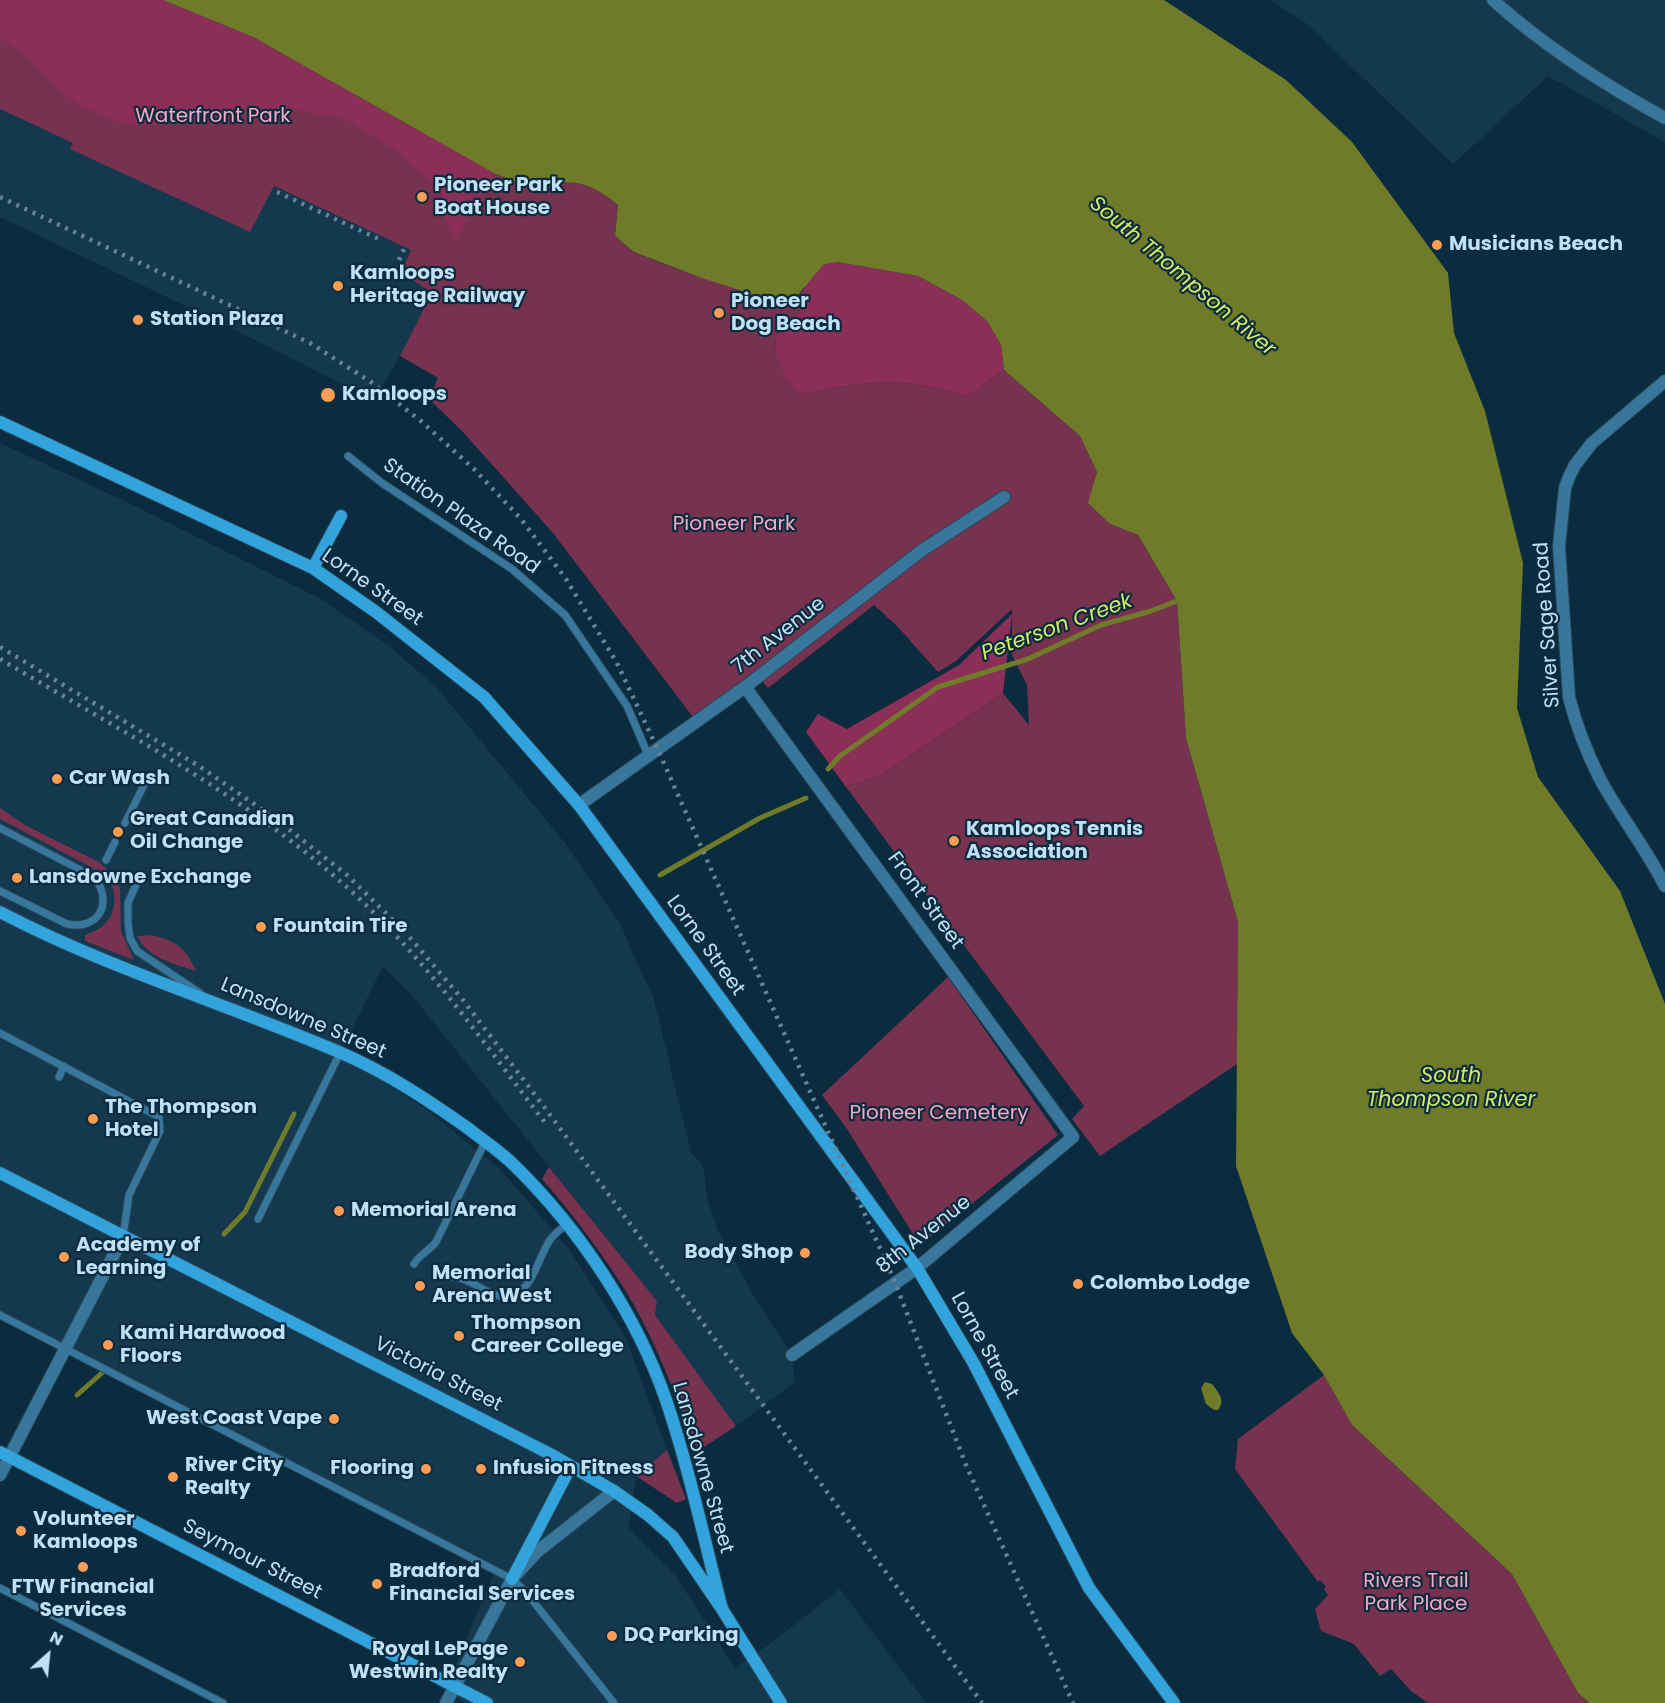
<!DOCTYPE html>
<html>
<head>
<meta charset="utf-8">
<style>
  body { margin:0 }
  #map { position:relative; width:1665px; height:1703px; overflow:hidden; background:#0b2c3e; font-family:Poppins,sans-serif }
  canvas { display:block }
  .north { position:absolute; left:18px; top:1625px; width:60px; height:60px; -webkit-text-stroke:4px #0b2c3e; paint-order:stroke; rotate:27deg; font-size:16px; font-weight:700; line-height:24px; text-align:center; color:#c2e0f3 }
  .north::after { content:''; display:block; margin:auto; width:21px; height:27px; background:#c2e0f3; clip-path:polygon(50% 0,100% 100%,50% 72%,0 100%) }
</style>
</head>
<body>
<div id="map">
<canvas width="1665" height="1703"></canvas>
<div class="north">N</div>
</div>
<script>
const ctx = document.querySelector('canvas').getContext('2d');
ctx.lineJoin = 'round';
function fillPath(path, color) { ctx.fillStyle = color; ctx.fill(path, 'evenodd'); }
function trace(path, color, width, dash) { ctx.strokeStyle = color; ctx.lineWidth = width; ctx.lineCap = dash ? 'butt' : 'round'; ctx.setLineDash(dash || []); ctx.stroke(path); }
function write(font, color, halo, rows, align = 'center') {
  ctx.font = font + ' Poppins,sans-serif'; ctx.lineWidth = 4.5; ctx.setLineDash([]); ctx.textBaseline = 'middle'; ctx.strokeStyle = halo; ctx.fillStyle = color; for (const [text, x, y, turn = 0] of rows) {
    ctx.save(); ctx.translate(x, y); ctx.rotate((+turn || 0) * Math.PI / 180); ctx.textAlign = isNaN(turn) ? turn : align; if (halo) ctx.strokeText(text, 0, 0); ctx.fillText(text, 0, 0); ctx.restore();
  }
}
fillPath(new Path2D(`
  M 1270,0 L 1665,0 L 1665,142 L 1548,76 L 1453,164 L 1307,24 Z
  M 0,109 L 73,143 L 71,149 L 250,232 L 273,186 L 411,250 L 401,272 L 432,293 L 400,356 L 374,400 L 227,326 L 0,217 Z
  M 0,443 L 131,504 L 321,599 L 389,646 L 437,688 L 565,843 L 622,927 L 633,955 L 653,996 L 691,1153 L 703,1165 L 707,1198 L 718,1231 L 755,1298 L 792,1355 L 795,1382 L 736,1426 L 655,1315 L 657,1301 L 410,993 L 383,966 L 340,1053 L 427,1110 L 500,1169 L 569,1249 L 626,1338 L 667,1450 L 636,1476 L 629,1528 L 677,1578 L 735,1668 L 771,1643 L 840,1589 L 926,1703 L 465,1703 L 444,1692 L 495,1571 L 0,1315 Z`), '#14394e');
fillPath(new Path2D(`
  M 0,0 L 163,0 L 536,190 C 571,176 589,182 618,205 L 615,236 L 634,252 L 664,264 L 699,277 L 792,302 L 802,291 C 802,299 803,307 798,315 C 791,327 769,332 776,353 C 780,365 794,382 801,394 C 824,391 847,385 870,383 C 903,380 936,387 967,397 L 1004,370 L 1080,436 L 1097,472 L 1089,503 L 1110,524 L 1138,535 L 1177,601 L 1186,738 L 1238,922 L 1237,1064 L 1100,1156 L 1072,1119 L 1084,1106 L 846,787 L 881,775 L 1003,693 L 1029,725 L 1027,685 L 1012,655 L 1012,609 L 956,661 L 938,672 L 897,626 L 874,605 L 768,688 L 754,672 L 693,717 L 553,533 L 463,432 L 429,399 L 438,378 L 400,356 L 432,293 L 401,272 L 411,250 L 274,186 L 250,232 L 70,149 L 73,143 L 0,109 Z
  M 0,808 L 25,825 L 99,862 L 115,877 L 120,889 L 121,931 L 134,960 L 85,941 L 85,935 C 91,932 98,930 103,926 C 114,916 118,898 111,885 C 107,877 97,871 89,866 L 0,819 Z
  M 151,935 C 178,942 184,946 196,971 C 173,963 149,959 137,936 Z
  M 948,977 L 1058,1135 L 920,1245 L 847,1129 L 822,1095 Z
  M 549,1167 L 657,1301 L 655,1315 L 736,1426 L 698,1451 C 675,1396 654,1335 622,1285 C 598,1248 571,1212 542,1179 Z
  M 1324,1375 L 1352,1425 L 1512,1574 L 1578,1693 L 1588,1703 L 1428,1703 L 1411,1691 L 1391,1669 L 1380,1676 L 1354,1644 L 1321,1631 L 1315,1609 L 1328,1595 L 1324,1589 L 1326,1587 L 1320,1580 L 1318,1582 L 1235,1469 L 1238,1439 Z
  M 667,1450 L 686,1499 L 677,1503 L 636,1476 Z`), '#76324e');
fillPath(new Path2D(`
  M 0,0 L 163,0 L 253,37 L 494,173 L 455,241 L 440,206 L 442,194 L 400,153 L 344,118 L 285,108 L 238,110 L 213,114 L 187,121 L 146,126 L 118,122 L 80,106 L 58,88 L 27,57 L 0,38 Z
  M 838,262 L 918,276 L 962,300 L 987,321 L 1001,345 L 1004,370 L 967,397 C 936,387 903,380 870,383 C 847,385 824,391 801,394 C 789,385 768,351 777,336 C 783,327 795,322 799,312 C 802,306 801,300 802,294 C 802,288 818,267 824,264 C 827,262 834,262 838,262 Z
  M 1012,614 L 1003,693 L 881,775 L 846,787 L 806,732 L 818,714 L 847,729 L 959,665 Z`), '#8b2f58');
fillPath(new Path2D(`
  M 163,0 L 1164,0 L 1286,80 L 1352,142 L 1448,273 L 1454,333 L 1485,411 L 1523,563 L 1517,708 L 1538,777 L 1620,891 L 1665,1004 L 1665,1703 L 1589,1703 L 1578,1693 L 1512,1574 L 1352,1425 L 1324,1375 L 1292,1333 L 1236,1166 L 1238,922 L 1186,738 L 1177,601 L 1138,535 L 1110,524 L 1088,503 L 1097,472 L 1080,436 L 1004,370 L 1001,345 L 987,321 L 962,300 L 918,276 L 838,262 L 824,264 L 792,302 L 783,304 L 699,277 L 634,252 L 615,236 L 618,205 C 590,182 570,176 536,190 L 494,173 L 253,37 Z
  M 1205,1382 L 1212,1384 C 1218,1392 1226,1400 1218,1410 L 1214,1410 L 1206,1404 L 1201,1388 Z`), '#707b2a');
trace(new Path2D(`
  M 828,769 L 840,756 L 938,687 L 1028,659 L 1101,625 L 1151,611 L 1182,599
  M 660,875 L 760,818 L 806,798
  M 224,1234 L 245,1212 L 294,1114
  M 77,1395 L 103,1372`), '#707b2a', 5);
const lane = new Path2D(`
  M 348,456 L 382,483 L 512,569 L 565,615 L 627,706 L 649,757
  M 125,823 L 146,781
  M 0,828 L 94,877 C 114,902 99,931 67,924 L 0,891
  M 106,860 L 115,842
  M 139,878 L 128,903 L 128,922 L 130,938 L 137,951 L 200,993
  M 0,1033 L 159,1117 L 160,1131 L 129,1195 L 123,1237
  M 59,1077 L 64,1066
  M 258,1219 L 340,1053
  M 414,1264 C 420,1254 429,1251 436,1242 L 485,1142
  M 450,1277 C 474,1275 496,1309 519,1292 C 535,1281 539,1256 550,1240 C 554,1234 561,1229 567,1224
  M 0,1315 L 512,1579 L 525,1591 L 614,1703
  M 0,1588 L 223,1703`);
const street = new Path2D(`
  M 1493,0 C 1545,47 1603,84 1665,118
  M 1665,381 L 1592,443 L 1575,465 L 1569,477 L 1565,488 L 1559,546 L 1569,697 C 1576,725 1587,753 1600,779 C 1620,816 1646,848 1665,886
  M 745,687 L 1073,1137 L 917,1268 L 792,1355
  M 579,805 L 745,687 L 921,551 L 1004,497
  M 0,1475 L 123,1237
  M 446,1703 L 512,1579 L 538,1551 L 614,1491`);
const secondary = new Path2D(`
  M 0,422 L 313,568 L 376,612 L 484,697 L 579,805 L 917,1268 L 973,1362 L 1089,1588 L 1174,1703
  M 313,568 L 341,516
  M 0,912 C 109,969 227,1004 339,1052 C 386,1072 428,1100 469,1129 C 484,1141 501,1152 515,1166 C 580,1230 636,1314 666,1400 C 689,1468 704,1539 722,1609
  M 0,1173 L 552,1455 L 614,1491 L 648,1515 L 673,1537 L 722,1609 L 781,1703
  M 0,1452 L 487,1703
  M 512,1579 L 571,1466`);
trace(lane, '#28495b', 9);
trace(street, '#28495b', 14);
trace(secondary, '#28495b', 14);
trace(lane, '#38779b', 7);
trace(street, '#38779b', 12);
trace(secondary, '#32a3dd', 12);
trace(new Path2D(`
  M 277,192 L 383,241
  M 0,197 L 310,343 L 371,382 L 422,422 L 474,469 L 521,519 L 566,579 L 617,663 L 658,750 L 894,1280 L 966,1465 L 1073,1703
  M 399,260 L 404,249
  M 389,302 L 391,298
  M 0,647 L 199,766 L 273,817 L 347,875 L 406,933 L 463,1000 L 545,1108 L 982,1703
  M 0,659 C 126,734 262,804 368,907 C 435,972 489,1050 546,1124`), '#658497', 4.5, [3, 6]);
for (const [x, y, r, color] of [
  [422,197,6,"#fc9d53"],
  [1437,245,6,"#fc9d53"],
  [338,286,6,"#fc9d53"],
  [719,313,6,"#fc9d53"],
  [138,320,6,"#fc9d53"],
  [328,395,8,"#fc9d53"],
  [57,779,6,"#fc9d53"],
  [118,832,6,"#fc9d53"],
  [954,841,6,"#fc9d53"],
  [17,878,6,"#fc9d53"],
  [261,927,6,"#fc9d53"],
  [93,1119,6,"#fc9d53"],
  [339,1211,6,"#fc9d53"],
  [805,1253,6,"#fc9d53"],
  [64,1257,6,"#fc9d53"],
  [1078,1284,6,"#fc9d53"],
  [420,1286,6,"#fc9d53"],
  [459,1336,6,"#fc9d53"],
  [108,1345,6,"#fc9d53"],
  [334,1419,6,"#fc9d53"],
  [426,1469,6,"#fc9d53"],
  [481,1469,6,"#fc9d53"],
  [173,1477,6,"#fc9d53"],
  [21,1531,6,"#fc9d53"],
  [83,1567,6,"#fc9d53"],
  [377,1584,6,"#fc9d53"],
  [612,1636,6,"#fc9d53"],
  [520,1662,6,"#fc9d53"]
]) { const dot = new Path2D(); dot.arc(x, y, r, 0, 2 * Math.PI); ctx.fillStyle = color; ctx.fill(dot); trace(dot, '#0b2c3e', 2); }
write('20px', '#f6a9c4', '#0b2c3e', [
  ["Waterfront Park",213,117],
  ["Pioneer Park",734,525],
  ["Pioneer Cemetery",939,1114],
  ["Rivers Trail",1416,1582],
  ["Park Place",1416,1605]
]);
write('bold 20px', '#c2e0f3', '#0b2c3e', [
  ["Pioneer Park",434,186],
  ["Boat House",434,209],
  ["Musicians Beach",1449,245],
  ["Kamloops",350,274],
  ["Heritage Railway",350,297],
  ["Pioneer",731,302],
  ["Dog Beach",731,325],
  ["Station Plaza",150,320],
  ["Kamloops",342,395],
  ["Car Wash",69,779],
  ["Great Canadian",130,820],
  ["Oil Change",130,843],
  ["Kamloops Tennis",966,830],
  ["Association",966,853],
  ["Lansdowne Exchange",29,878],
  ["Fountain Tire",273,927],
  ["The Thompson",105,1108],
  ["Hotel",105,1131],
  ["Memorial Arena",351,1211],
  ["Academy of",76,1246],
  ["Learning",76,1269],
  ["Body Shop",793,1253,"right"],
  ["Memorial",432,1274],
  ["Arena West",432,1297],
  ["Colombo Lodge",1090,1284],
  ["Thompson",471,1324],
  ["Career College",471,1347],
  ["Kami Hardwood",120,1334],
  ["Floors",120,1357],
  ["West Coast Vape",322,1419,"right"],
  ["River City",185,1466],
  ["Realty",185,1489],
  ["Flooring",414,1469,"right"],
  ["Infusion Fitness",493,1469],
  ["Volunteer",33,1520],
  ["Kamloops",33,1543],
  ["Bradford",389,1572],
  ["Financial Services",389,1595],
  ["FTW Financial",83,1588,"center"],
  ["Services",83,1611,"center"],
  ["DQ Parking",624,1636],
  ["Royal LePage",508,1650,"right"],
  ["Westwin Realty",508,1673,"right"]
], 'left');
write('20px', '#c2e0f3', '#0b2c3e', [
  ["Station Plaza Road",461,517,35],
  ["Lorne Street",372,588,35],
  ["Silver Sage Road",1548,625,-94],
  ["7th Avenue",779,636,-38],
  ["Front Street",925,901,54],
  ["Lorne Street",705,946,54],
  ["Lansdowne Street",303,1019,23],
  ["8th Avenue",924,1235,-38],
  ["Lorne Street",984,1346,61],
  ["Victoria Street",438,1375,27],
  ["Lansdowne Street",702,1468,74],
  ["Seymour Street",252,1560,27]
]);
write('italic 21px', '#d7ea62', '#0b2c3e', [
  ["South Thompson River",1182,277,40],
  ["Peterson Creek",1057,628,-20],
  ["South",1451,1077],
  ["Thompson River",1451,1101]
]);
</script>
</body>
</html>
